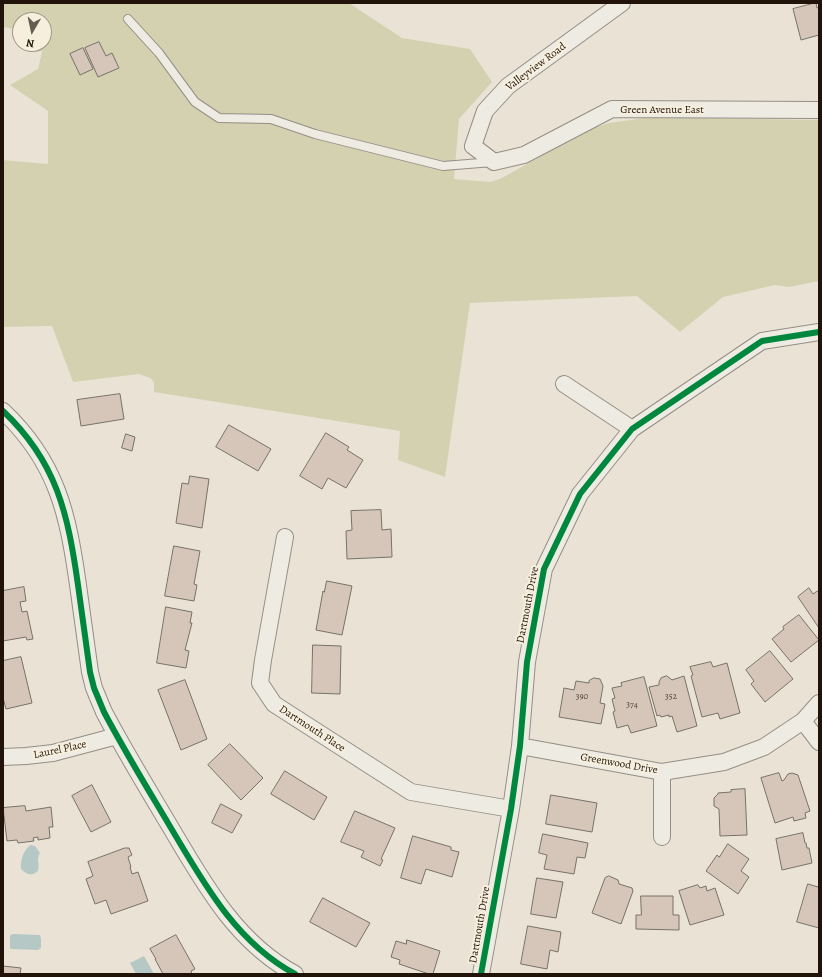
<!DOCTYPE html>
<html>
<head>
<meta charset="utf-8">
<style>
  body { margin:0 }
  #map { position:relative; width:822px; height:977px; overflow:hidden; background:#eae3d5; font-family:Alegreya,serif }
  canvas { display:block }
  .frame { position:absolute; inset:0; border:4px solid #211309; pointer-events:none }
  .north { position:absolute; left:12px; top:12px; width:40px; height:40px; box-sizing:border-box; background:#f7efde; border:1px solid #a19789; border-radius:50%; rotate:189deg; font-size:11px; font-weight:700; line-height:16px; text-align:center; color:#211309 }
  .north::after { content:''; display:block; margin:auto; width:14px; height:18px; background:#675c50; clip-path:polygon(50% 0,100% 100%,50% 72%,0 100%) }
</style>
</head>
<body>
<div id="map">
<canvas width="822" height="977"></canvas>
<div class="frame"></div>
<div class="north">N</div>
</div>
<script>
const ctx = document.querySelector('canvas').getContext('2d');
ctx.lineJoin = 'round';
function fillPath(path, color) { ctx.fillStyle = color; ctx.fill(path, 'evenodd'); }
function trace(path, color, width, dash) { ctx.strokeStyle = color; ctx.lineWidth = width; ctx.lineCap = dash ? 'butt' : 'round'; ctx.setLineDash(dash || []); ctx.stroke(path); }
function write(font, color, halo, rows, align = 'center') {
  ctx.font = font + ' Alegreya,serif'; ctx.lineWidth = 4; ctx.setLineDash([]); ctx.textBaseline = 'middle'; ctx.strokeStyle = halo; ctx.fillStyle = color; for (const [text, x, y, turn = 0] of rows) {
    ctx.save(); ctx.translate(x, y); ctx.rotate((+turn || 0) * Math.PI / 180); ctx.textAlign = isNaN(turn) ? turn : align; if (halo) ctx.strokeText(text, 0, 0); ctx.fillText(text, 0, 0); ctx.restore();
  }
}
fillPath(new Path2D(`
  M 3,3 L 349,3 L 402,38 L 470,49 L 492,82 L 459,119 L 454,179 L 491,182 L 502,178 L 587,130 L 609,123 L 651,117 L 819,120 L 819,281 L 789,287 L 775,285 L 723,297 L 680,332 L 637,296 L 470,303 L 445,477 L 398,460 L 400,431 L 154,392 L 154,382 L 150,378 L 139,374 L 73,382 L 52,326 L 3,327 L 3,160 L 48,164 L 48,111 L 10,85 L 38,69 L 42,52 L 34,44 L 44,44 L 44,20 L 20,20 L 20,30 L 3,27 Z`), '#d4d1b1');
fillPath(new Path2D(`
  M 30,845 L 35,846 L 40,853 C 36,858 40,865 38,871 C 31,877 26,874 21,869 C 20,861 23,851 30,845 Z
  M 12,934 L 40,935 L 41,939 L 41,948 L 38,950 L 11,949 L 10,948 L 10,936 Z
  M 144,956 L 154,974 L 136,974 L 130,963 Z`), '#b5c8c6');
const building = new Path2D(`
  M 816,3 L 817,8 L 819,7 L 819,35 L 801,40 L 793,9 Z
  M 99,42 L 106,56 L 112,53 L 119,68 L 98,77 L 85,48 Z
  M 83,48 L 93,69 L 80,75 L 70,54 Z
  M 120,394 L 124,419 L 81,426 L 77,400 Z
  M 229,425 L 271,449 L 258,471 L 216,447 Z
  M 326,433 L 349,447 L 347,450 L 363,460 L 346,488 L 328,478 L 322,489 L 300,476 Z
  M 126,434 L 135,437 L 132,451 L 122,448 Z
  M 190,476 L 209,479 L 202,528 L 176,523 L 182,483 L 188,484 Z
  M 381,510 L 382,530 L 391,529 L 392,557 L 347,559 L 346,531 L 352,530 L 351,511 Z
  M 174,546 L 200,551 L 194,584 L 197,585 L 194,601 L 165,596 Z
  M 327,581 L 352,586 L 342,635 L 316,630 L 323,591 L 324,592 Z
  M 24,587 L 26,601 L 20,602 L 22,612 L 27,611 L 33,639 L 27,640 L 26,637 L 3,641 L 3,591 Z
  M 809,588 L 813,594 L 819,590 L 819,628 L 798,597 Z
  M 166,607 L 192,612 L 190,623 L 192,623 L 185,650 L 189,651 L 186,668 L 157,663 Z
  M 799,615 L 819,640 L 791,662 L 772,639 L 784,629 L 783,627 Z
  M 313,645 L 341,646 L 340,694 L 312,693 Z
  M 770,651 L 793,679 L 765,702 L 751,684 L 754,681 L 746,670 Z
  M 21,657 L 32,703 L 6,709 L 3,698 L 3,661 Z
  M 711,662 L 713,667 L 727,663 L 740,713 L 720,719 L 718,713 L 702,717 L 691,676 L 693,675 L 690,667 Z
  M 667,676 L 672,680 L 684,676 L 697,726 L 677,732 L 672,716 L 669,717 L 669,715 L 661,717 L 660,715 L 657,716 L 649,687 L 659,685 L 659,682 L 661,678 Z
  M 644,677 L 657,726 L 631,733 L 628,725 L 617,728 L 613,712 L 615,711 L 612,699 L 615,698 L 612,688 L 622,686 L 621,683 Z
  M 594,678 L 600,679 L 603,686 L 600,703 L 605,704 L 601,724 L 559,717 L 564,688 L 574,690 L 576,681 L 589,683 L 589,681 Z
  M 185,680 L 207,739 L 181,750 L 158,690 Z
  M 230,744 L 263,778 L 241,800 L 208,765 Z
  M 285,771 L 327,797 L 314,820 L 271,794 Z
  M 779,773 L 782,781 L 784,780 L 788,774 L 792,773 L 798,775 L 810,811 L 805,813 L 806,818 L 794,821 L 793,817 L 775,823 L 761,778 Z
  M 92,785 L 111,822 L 91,832 L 72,796 Z
  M 745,789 L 747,835 L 720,836 L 719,809 L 714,806 L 714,798 L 718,794 L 718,793 L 731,792 L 731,790 Z
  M 551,795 L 597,803 L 592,832 L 546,824 Z
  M 221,804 L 242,815 L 232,833 L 212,823 Z
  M 25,806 L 26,811 L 51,807 L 53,827 L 49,827 L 50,838 L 38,840 L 38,837 L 33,838 L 34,841 L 18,843 L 17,840 L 7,841 L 3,808 Z
  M 355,811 L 395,828 L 381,859 L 383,860 L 380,866 L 361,857 L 364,851 L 341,842 Z
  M 803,833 L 805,843 L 806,843 L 807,848 L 809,848 L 812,863 L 782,870 L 776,839 Z
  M 543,834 L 588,843 L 585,858 L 577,857 L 574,874 L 544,869 L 547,855 L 539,853 Z
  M 413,836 L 451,847 L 451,850 L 459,852 L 452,877 L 426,869 L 421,884 L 401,878 Z
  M 728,844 L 749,859 L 741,871 L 749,877 L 738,894 L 706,871 L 717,855 L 719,857 Z
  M 125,848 L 129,848 L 132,855 L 128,857 L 131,867 L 130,867 L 132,874 L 138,872 L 148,901 L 111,914 L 106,900 L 95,904 L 86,879 L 93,876 L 88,862 Z
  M 609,876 L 618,880 L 619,884 L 632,888 L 633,891 L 621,924 L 592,913 L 605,878 Z
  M 537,878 L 563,882 L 556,918 L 531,914 Z
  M 808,884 L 818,887 L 819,885 L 819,928 L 797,922 Z
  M 698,885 L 700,888 L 706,886 L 707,891 L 715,888 L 724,915 L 690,925 L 679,891 Z
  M 641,896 L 673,896 L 673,915 L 679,915 L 679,930 L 636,929 L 636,915 L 641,915 Z
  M 323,898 L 370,923 L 356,947 L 310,922 Z
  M 528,926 L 561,932 L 558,952 L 550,950 L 547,969 L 521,964 Z
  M 176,935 L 195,969 L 191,971 L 192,974 L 163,974 L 155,959 L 156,959 L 150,949 Z
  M 407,940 L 440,951 L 433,974 L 429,974 L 399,964 L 400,960 L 391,957 L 396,941 L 406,944 Z
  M 3,966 L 21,968 L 20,974 L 3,974 Z`);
fillPath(building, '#d6c6ba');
trace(building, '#777169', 1);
const service = new Path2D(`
  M 128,19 L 159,53 L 195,102 L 219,118 L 271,119 L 315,134 L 443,166 L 493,162`);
const minor = new Path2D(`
  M 622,3 L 508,86 L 485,111 L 473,146 L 494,162 L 524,155 L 612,109 L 819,110
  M 564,384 L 632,429
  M 3,411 C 57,462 68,514 78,585 C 82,614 86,643 90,672 L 94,688 L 104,712 C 124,750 146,786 168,823 C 202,880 234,941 295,974
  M 285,537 L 263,660 L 260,683 L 274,704 L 411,792 L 511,809
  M 803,721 L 819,742
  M 520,746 L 662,772 L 724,762 L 764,747 L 803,721 L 819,703
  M 3,757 L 26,756 L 53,753 L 117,736
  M 662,772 L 662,837
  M 481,974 L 511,809 L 520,746 L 527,662 L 544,569 L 580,494 L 632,429 L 762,341 L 819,332`);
trace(service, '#948e85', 10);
trace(minor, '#948e85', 18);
trace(service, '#eeebe3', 8);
trace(minor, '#eeebe3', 16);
trace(new Path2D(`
  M 3,411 C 57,462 68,514 78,585 C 82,614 86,643 90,672 L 94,688 L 104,712 C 124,750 146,786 168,823 C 202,880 234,941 295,974
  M 481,974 L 511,809 L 520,746 L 527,662 L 544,569 L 580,494 L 632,429 L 762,341 L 819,332`), '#00873e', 6);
write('9px', '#4e4035', null, [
  ["390",582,697],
  ["352",671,697],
  ["374",632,705]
]);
write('11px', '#211309', '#f7efde', [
  ["Valleyview Road",536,67,-37],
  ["Green Avenue East",662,110],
  ["Dartmouth Drive",528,605,-79],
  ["Dartmouth Place",312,729,33],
  ["Laurel Place",60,750,-12],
  ["Greenwood Drive",619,764,10],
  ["Dartmouth Drive",480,925,-80]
]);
</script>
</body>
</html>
